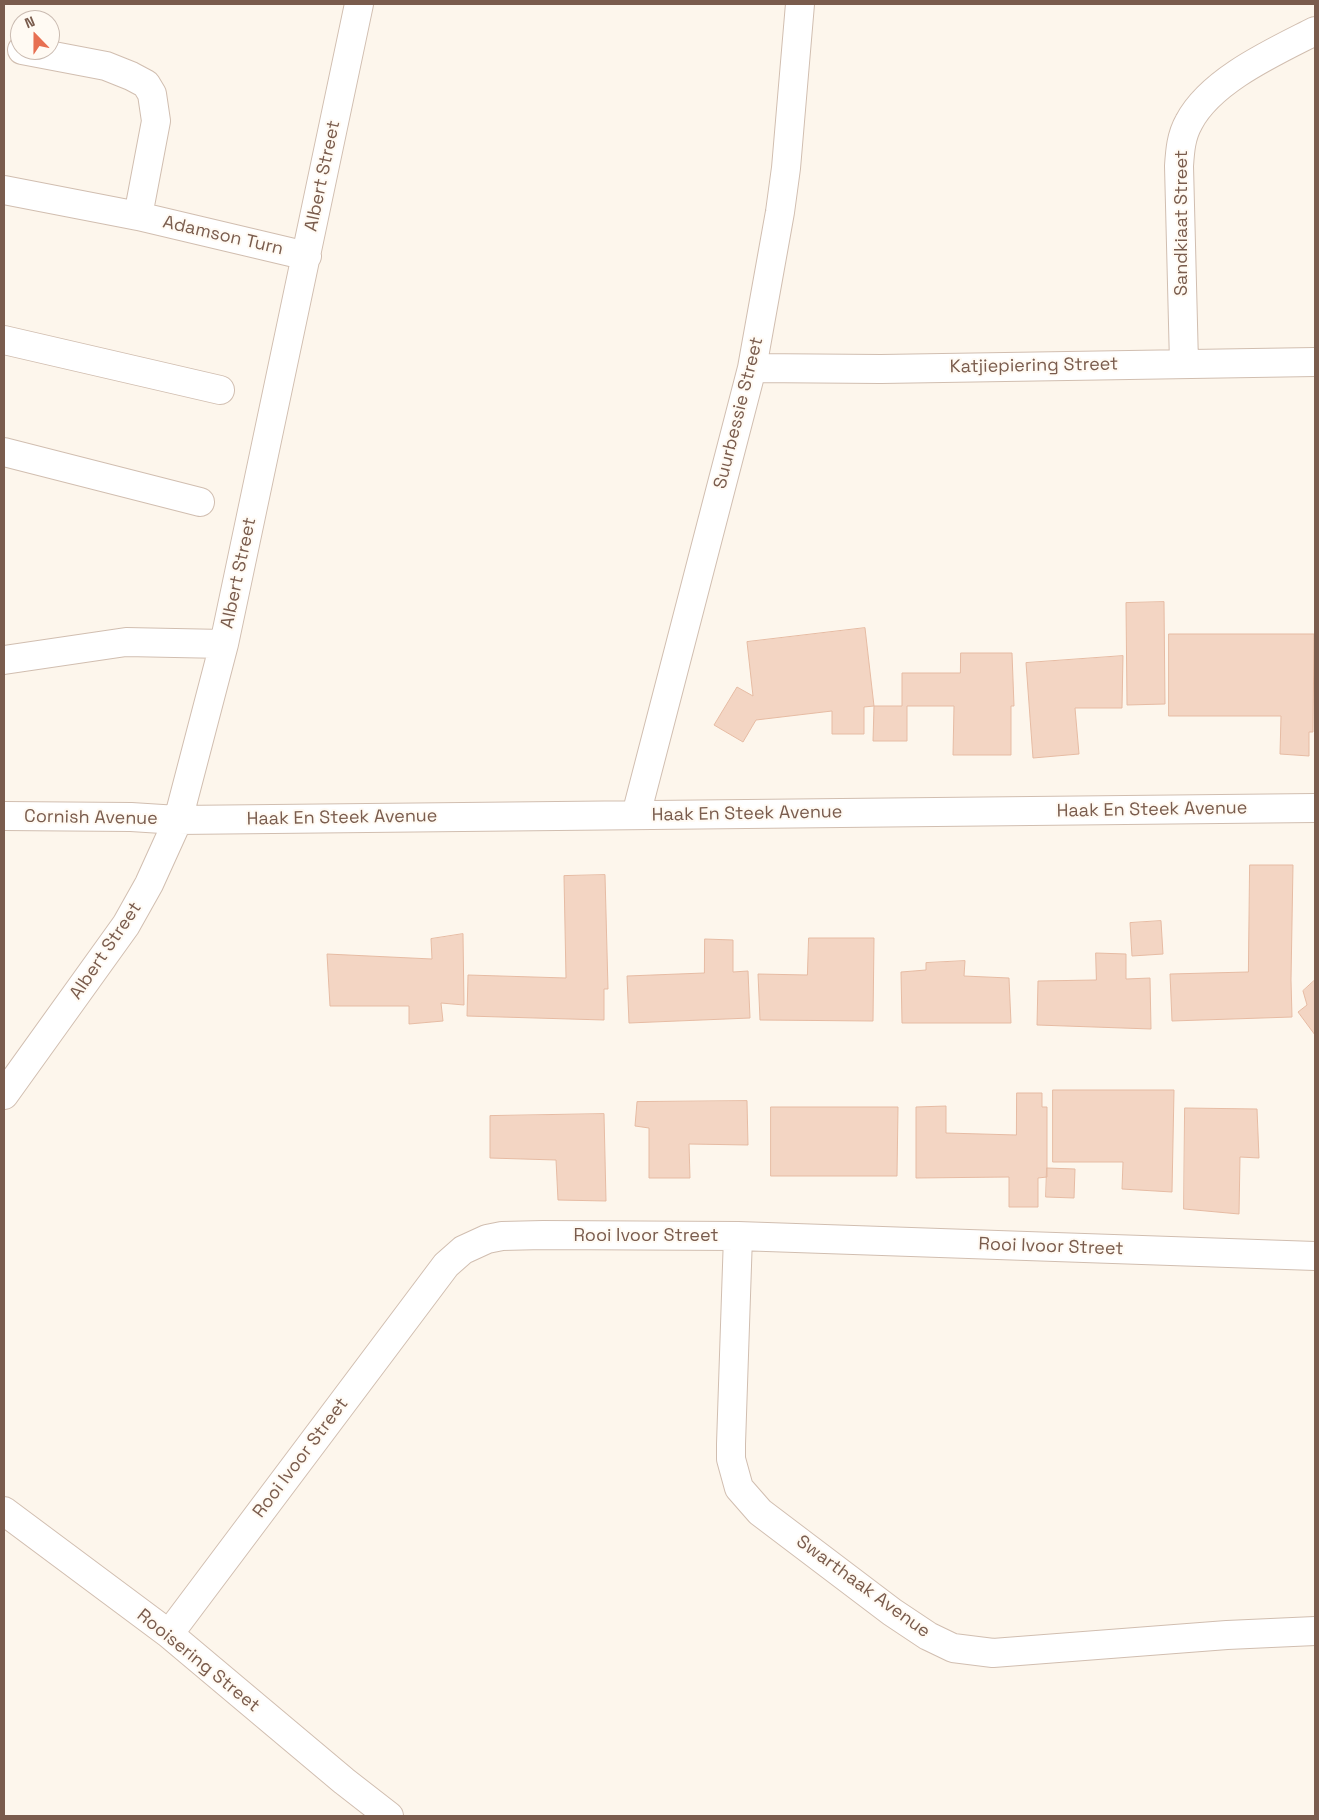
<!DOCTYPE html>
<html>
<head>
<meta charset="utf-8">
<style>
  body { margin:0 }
  #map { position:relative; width:1319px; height:1820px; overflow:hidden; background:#fdf6ec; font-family:"Space Grotesk",sans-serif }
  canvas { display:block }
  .frame { position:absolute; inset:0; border:5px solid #7a5c4d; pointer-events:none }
  .north { position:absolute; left:10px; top:10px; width:50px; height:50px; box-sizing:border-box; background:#fffaf3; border:1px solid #cabbb1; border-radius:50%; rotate:338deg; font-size:14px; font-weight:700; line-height:20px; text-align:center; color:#7a5c4d }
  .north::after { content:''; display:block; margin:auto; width:18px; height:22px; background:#e76f51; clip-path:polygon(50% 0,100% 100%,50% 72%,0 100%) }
</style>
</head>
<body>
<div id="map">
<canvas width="1319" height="1820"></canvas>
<div class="frame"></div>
<div class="north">N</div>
</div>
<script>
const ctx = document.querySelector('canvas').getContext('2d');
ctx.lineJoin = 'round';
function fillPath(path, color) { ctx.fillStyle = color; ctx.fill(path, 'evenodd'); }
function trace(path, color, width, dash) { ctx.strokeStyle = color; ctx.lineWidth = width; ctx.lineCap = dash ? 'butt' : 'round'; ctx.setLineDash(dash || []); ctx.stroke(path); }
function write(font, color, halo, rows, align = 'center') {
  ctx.font = font + ' "Space Grotesk",sans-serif'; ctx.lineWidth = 4; ctx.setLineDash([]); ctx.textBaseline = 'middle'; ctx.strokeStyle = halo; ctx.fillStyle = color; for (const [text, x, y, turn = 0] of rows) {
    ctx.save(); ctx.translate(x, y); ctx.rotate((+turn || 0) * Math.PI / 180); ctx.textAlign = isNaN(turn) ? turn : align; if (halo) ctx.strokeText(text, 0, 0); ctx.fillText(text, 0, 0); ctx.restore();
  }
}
const building = new Path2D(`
  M 1164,602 L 1165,704 L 1127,705 L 1126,603 Z
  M 865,628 L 874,706 L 864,707 L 864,734 L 832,734 L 832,711 L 756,720 L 743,742 L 714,725 L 737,687 L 753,696 L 747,642 Z
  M 1169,634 L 1314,634 L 1313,732 L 1309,732 L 1309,756 L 1280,754 L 1281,716 L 1169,716 Z
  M 961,653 L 1012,653 L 1014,706 L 1011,706 L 1011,755 L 953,755 L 954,706 L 907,706 L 907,741 L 873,741 L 874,706 L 902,706 L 902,673 L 960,673 Z
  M 1123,656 L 1122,708 L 1075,708 L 1079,754 L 1033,758 L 1026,663 Z
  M 1250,865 L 1293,865 L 1291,980 L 1292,1017 L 1172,1021 L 1170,974 L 1248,972 Z
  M 605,875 L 608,989 L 604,989 L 604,1020 L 467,1016 L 468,975 L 566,978 L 564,876 Z
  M 1161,921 L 1163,954 L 1132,956 L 1130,923 Z
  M 463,934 L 464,1005 L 441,1003 L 443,1021 L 409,1024 L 409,1006 L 330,1006 L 327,954 L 432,959 L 431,939 Z
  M 809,938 L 874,938 L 873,1021 L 760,1020 L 758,974 L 807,975 Z
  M 705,939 L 733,940 L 733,972 L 748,971 L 750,1018 L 629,1023 L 627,976 L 704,973 Z
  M 1096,953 L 1126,954 L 1126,979 L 1150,978 L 1151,1029 L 1037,1025 L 1038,981 L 1096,980 Z
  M 965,961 L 964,976 L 1009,978 L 1011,1023 L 902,1023 L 901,972 L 926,970 L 926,963 Z
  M 1315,980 L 1315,1035 L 1298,1012 L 1307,1005 L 1303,991 Z
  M 1053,1090 L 1174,1090 L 1172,1192 L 1122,1189 L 1123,1162 L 1053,1162 Z
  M 1017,1093 L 1042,1093 L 1042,1107 L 1047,1107 L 1047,1177 L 1038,1178 L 1038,1207 L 1009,1207 L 1009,1177 L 916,1178 L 916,1107 L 946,1106 L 946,1133 L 1016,1135 Z
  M 747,1101 L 748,1145 L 689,1144 L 690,1178 L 649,1178 L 649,1128 L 635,1126 L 637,1102 Z
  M 771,1107 L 898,1107 L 897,1176 L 771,1176 Z
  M 1185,1108 L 1257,1109 L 1259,1158 L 1240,1157 L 1239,1214 L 1184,1209 Z
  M 604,1114 L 606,1201 L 558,1200 L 556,1160 L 490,1158 L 490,1116 Z
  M 1047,1168 L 1075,1169 L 1074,1198 L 1046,1197 Z`);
fillPath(building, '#f3d5c3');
trace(building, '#e6bba3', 1);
const minor = new Path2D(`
  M 22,50 L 106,66 L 131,76 L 146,84 L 152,94 L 156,121 L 138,216
  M 4,190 L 138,216 L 307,256
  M 4,340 L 220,390
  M 1184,363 L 1179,166 C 1180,151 1181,136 1189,122 C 1211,80 1274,52 1315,31
  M 752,368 L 881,369 L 1315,362
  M 4,452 L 200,502
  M 4,660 L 126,642 L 224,644
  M 636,815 L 752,368 L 780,212 L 786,168 L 800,4
  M 4,816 L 131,817 L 178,820 L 1315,808
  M 4,1095 L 126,925 L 149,884 L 178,820 L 224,644 L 359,4
  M 738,1236 L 731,1444 L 731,1459 L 739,1488 L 760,1512 L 892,1612 L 928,1636 L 953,1648 L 993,1653 L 1227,1635 L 1315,1631
  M 4,1511 L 169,1634 L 344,1781 L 389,1816
  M 169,1634 L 446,1265 L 463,1250 L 487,1239 L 502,1236 L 543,1235 L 738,1236 L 1315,1256`);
trace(minor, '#d1beb0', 30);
trace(minor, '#fff', 28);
write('18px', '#7a5c4d', '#fffaf3', [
  ["Albert Street",323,176,-78],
  ["Sandkiaat Street",1182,223,-90],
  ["Adamson Turn",223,236,13],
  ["Katjiepiering Street",1034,366,-1],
  ["Suurbessie Street",739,413,-76],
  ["Albert Street",239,573,-78],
  ["Haak En Steek Avenue",1152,810,-1],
  ["Haak En Steek Avenue",747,814,-1],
  ["Cornish Avenue",91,818,1],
  ["Haak En Steek Avenue",342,818,-1],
  ["Albert Street",106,951,-56],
  ["Rooi Ivoor Street",646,1236],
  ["Rooi Ivoor Street",1051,1247,2],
  ["Rooi Ivoor Street",301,1458,-53],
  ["Swarthaak Avenue",863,1587,36],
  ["Rooisering Street",198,1661,39]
]);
</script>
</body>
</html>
